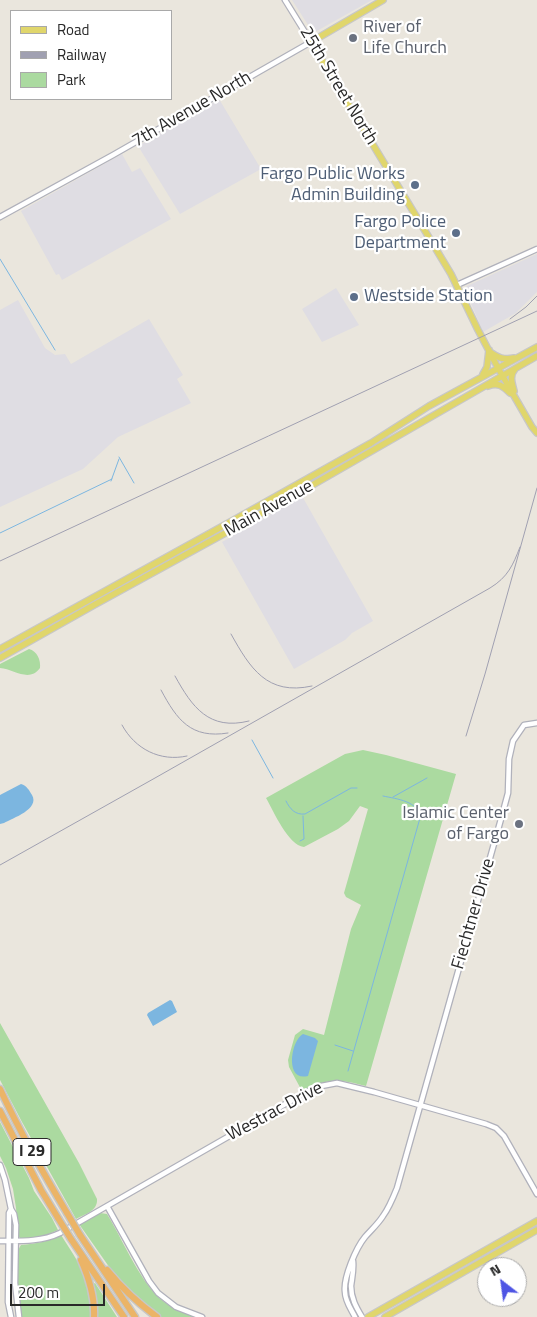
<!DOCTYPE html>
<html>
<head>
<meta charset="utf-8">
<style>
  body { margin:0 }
  #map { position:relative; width:537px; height:1317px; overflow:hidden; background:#eae6dd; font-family:"Titillium Web",sans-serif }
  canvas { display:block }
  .legend { position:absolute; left:10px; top:10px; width:162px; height:90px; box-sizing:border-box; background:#fff; border:1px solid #a9a9a9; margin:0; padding:6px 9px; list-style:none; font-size:15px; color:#292929 }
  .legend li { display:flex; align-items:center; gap:10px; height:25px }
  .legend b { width:25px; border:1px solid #a9a9a9 }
  .north { position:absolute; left:477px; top:1257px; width:50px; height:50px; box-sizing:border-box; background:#fff; border:1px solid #a9a9a9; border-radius:50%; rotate:330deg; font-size:14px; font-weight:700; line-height:20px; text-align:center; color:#292929 }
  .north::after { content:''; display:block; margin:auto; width:18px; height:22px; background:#4f55e4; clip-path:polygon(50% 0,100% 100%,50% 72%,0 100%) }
  .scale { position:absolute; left:10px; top:1284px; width:95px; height:22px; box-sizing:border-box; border:2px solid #292929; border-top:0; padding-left:6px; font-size:15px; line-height:18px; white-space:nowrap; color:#292929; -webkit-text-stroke:4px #fff; paint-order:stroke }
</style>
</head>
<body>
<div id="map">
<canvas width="537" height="1317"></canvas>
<ul class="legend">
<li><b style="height:6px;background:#e0d66c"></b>Road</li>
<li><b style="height:6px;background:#a0a0b1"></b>Railway</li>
<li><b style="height:14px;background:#abdaa0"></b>Park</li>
</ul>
<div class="north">N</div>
<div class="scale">200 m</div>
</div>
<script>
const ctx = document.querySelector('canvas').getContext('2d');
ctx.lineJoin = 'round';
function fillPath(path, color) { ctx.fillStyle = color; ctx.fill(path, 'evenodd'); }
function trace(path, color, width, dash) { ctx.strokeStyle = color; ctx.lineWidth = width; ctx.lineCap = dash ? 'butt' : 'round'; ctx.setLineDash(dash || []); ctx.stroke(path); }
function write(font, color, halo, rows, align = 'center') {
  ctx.font = font + ' "Titillium Web",sans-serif'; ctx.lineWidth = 4.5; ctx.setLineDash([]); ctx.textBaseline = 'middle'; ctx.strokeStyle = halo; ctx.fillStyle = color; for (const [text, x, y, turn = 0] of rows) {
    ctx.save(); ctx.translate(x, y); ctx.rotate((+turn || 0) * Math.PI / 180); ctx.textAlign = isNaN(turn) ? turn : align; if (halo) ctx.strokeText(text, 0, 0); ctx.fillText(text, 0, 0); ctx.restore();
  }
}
fillPath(new Path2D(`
  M 292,0 L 372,0 L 315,32 L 310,28 Z
  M 219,99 L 261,169 L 180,214 L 138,146 Z
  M 122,154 L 132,172 L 140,168 L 171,219 L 62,280 L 59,274 L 56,275 L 21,211 Z
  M 537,254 L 537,292 L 516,313 L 483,332 L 465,289 L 467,286 Z
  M 336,288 L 359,325 L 322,342 L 302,309 Z
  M 18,300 L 45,348 L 55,355 L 65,354 L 71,364 L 149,319 L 183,375 L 177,379 L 191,403 L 118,437 L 83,469 L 0,507 L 0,310 Z
  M 302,496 L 373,621 L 352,633 L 345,640 L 294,669 L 222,542 Z`), '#dfdde3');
fillPath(new Path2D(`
  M 29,649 C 37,651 41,660 40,668 C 29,683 14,669 0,668 L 0,664 Z
  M 363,750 L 386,755 L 456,774 L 366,1086 C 340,1079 327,1078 302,1091 L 289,1067 L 288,1060 L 295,1035 L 303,1029 L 324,1035 L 351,929 L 361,905 L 346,897 L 344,893 L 368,809 L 360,806 L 349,821 L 338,829 L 304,847 C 288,845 274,812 266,798 L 345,754 Z
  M 0,1023 L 79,1163 L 97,1199 C 98,1211 85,1214 76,1219 L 22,1122 L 0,1080 Z
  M 0,1122 L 29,1178 L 34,1191 L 52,1218 L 58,1230 C 46,1236 34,1239 20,1238 L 18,1236 L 16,1208 L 13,1189 L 6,1168 L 0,1156 Z
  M 100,1213 L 107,1214 L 110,1219 C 124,1243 142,1285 163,1301 C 172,1308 183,1312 194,1317 L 160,1317 L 147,1308 L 112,1271 L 79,1224 Z
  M 61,1235 C 77,1260 96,1286 90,1317 L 20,1317 C 19,1302 12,1256 21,1245 C 36,1244 48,1241 61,1235 Z
  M 95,1283 L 117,1317 L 96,1317 L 96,1298 L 93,1284 Z`), '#abdaa0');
fillPath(new Path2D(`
  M 21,784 C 27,786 29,790 32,795 C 40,809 13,818 4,823 L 0,824 L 0,795 Z
  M 170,1000 L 172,1001 L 177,1012 L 153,1026 L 147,1015 L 148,1013 Z
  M 303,1034 L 315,1038 L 318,1041 L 308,1076 C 284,1082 291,1040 303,1034 Z`), '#7cb6e0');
trace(new Path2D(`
  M 0,259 L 55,350
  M 119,457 L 134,483
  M 111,481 L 119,459
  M 0,533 L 112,479
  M 252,740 L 273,778
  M 393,797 L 427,778
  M 286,801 C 290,809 295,815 305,814 L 351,788 L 357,788
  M 300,841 L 304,839 L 303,816
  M 335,1045 L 353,1051
  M 348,1071 L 420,818 C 419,801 397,799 383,796`), '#7cb6e0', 1);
const minor = new Path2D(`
  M 0,217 L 113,155 L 311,42 L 285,0
  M 457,285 L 537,249
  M 0,1165 L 5,1180 L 11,1209 L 14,1214 L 16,1225 L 15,1283 L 19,1317
  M 107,1206 L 149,1281 L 158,1293 L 176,1307 L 202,1317
  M 0,1241 C 21,1241 41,1242 60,1233 L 301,1095 L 316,1087 L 337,1083 L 374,1092 L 486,1124 L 496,1128 L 504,1136 L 537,1194
  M 353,1261 C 354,1270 352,1278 351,1286 C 351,1298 356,1307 362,1317
  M 11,1317 L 8,1302 L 9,1213 L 11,1209
  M 355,1317 C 351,1309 345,1301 345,1292 C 343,1278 356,1248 365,1237 C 371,1230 378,1224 383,1216 C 389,1208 393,1198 397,1188 L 501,819 L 508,793 L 509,759 L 513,741 L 524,725 L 537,723`);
const major = new Path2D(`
  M 383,0 L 311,42 L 451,274 L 478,330 L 498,368 L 532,427 L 537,433
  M 490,352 C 498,358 504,360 514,358
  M 483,374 L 487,367 L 489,350
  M 488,386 C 498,382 503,386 510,393
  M 514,391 C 512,383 509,376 515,369
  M 0,649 L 232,521 L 371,443 L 429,406 L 537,347
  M 0,658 L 94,605 L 302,491 L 537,356
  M 368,1317 L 537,1221
  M 385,1317 L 537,1230`);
const highway = new Path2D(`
  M 0,1089 C 20,1132 43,1173 67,1213
  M 0,1111 L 41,1190 L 58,1218
  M 80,1235 L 135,1317
  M 71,1239 L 124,1317
  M 81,1260 C 89,1278 95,1296 94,1317
  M 107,1270 C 121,1287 139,1304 157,1317`);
trace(minor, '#b0b1bb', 7);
trace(major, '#c7c7c7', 8);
trace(highway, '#c7c7c7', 9);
trace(minor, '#fff', 4.5);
trace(major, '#e0d66c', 5.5);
trace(highway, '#ebb467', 6);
trace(new Path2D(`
  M 510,319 L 526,307 L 537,296
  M 0,561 L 537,311
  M 231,634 C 250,668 267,696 312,686
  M 175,676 C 192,707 209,731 249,721
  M 161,690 C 177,720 191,739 228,733
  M 122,725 C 135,749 160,762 187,756
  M 466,736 L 485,674 L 537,488
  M 0,865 L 155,778 L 490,588 C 508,577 513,565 520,547`), '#a0a0b1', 1);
const highwayBridge = new Path2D(`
  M 67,1213 L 80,1235
  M 58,1218 L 71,1239`);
trace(highwayBridge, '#c7c7c7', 9, []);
trace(highwayBridge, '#ebb467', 6);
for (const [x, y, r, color] of [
  [353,38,5,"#6b7280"],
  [415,185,5,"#5c6f8a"],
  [456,233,5,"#5c6f8a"],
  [354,297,5,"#5c6f8a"],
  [519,824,5,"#6b7280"]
]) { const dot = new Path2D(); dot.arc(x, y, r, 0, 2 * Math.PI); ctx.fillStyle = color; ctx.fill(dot); trace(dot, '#fff', 2); }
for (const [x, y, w] of [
  [32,1152,38]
]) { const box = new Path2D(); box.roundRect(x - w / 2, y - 13.5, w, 27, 4); ctx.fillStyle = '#fff'; ctx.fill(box); trace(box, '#292929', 1); }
write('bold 16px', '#292929', null, [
  ["I 29",32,1152]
]);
write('18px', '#5b616d', '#fff', [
  ["River of",363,28],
  ["Life Church",363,49],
  ["Islamic Center",509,814,"right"],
  ["of Fargo",509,835,"right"]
], 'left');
write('18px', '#292929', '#fff', [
  ["25th Street North",338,86,59],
  ["7th Avenue North",192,110,-30],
  ["Main Avenue",269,509,-29],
  ["Fiechtner Drive",474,914,-74],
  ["Westrac Drive",275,1112,-28]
]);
write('18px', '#4e5e75', '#fff', [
  ["Fargo Public Works",405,175],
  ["Admin Building",405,196],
  ["Fargo Police",446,223],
  ["Department",446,244],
  ["Westside Station",364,297,"left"]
], 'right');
</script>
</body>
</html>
